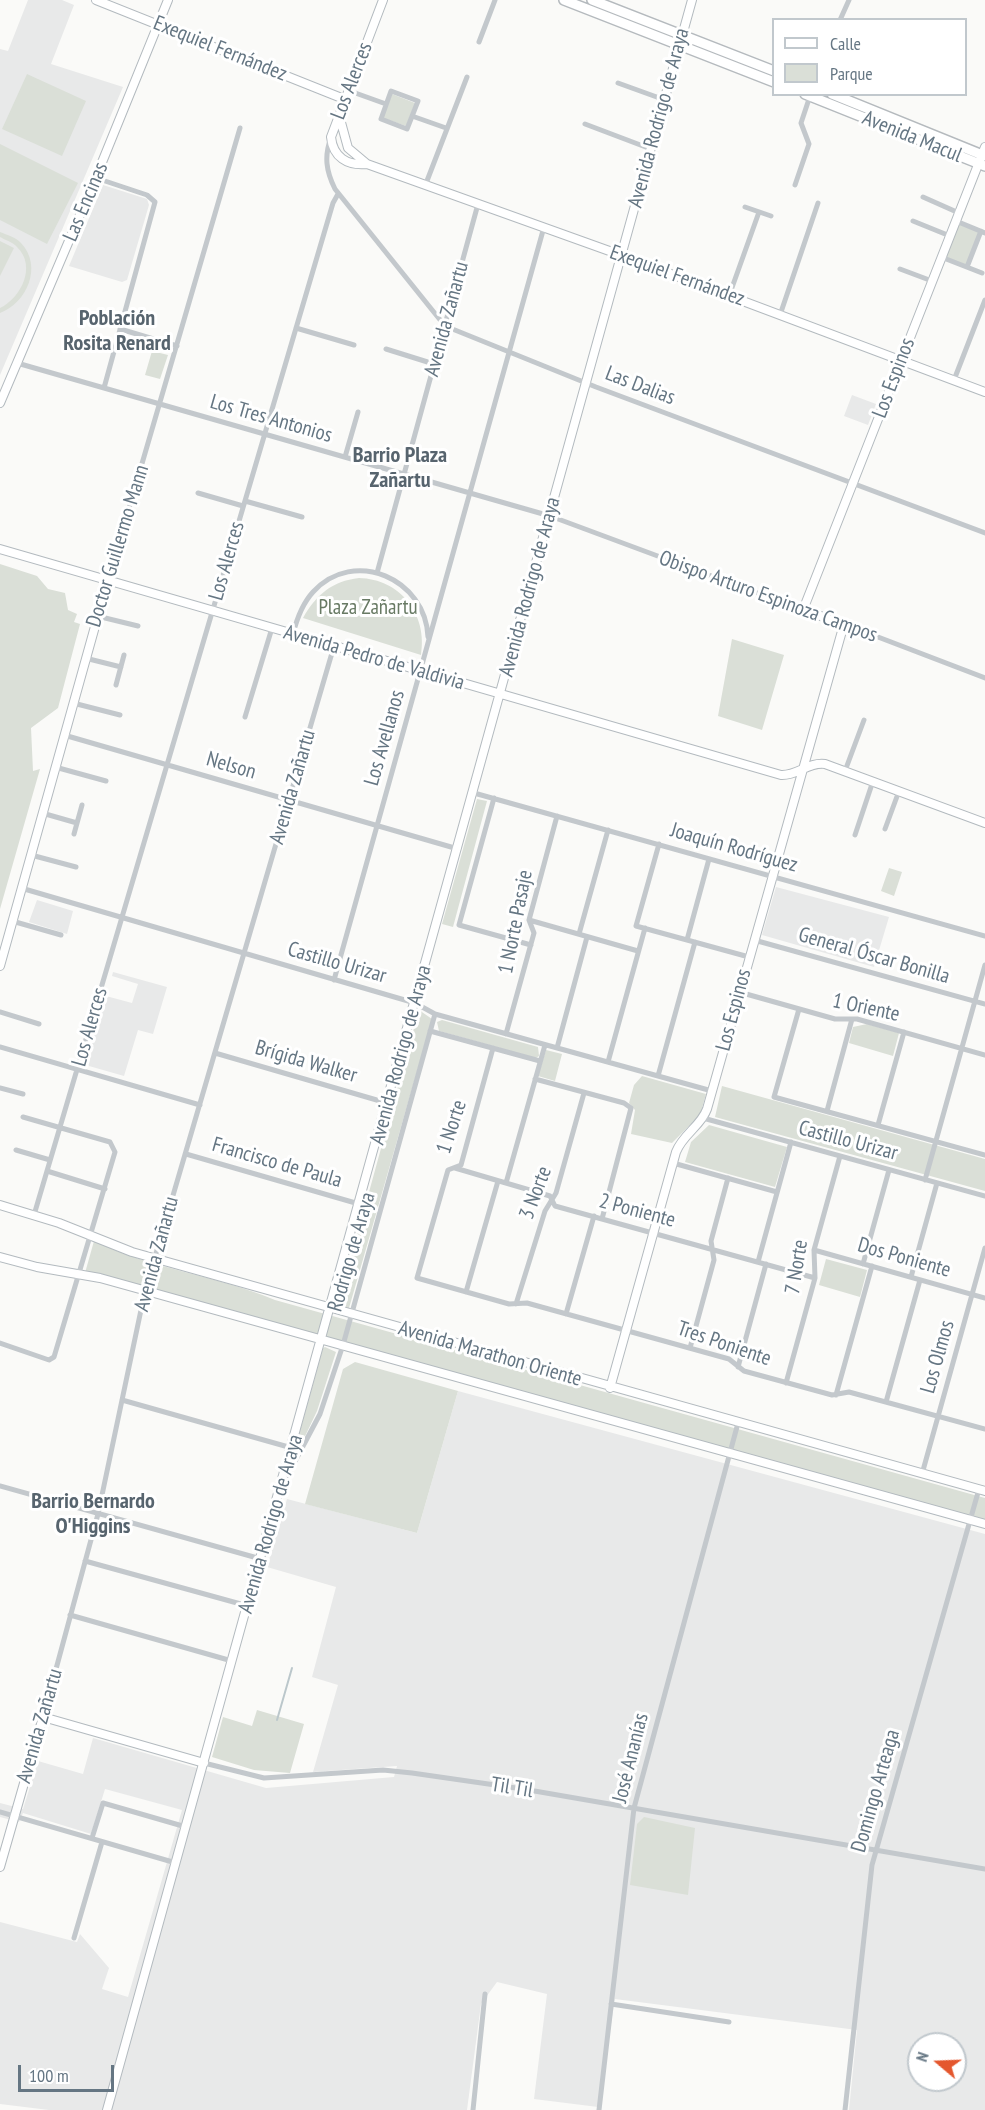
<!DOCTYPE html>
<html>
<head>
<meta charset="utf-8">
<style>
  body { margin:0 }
  #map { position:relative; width:985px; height:2110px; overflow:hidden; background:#fafaf8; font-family:"PT Sans Narrow",sans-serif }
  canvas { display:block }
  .legend { position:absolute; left:772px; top:18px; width:195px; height:78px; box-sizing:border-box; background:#fff; border:2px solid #c1c8cd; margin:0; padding:8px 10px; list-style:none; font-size:18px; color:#657683 }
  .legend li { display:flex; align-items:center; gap:12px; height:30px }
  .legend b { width:30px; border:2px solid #c1c8cd }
  .north { position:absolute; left:907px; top:2032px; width:60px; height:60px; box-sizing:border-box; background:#fff; border:2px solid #c1c8cd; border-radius:50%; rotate:289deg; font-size:16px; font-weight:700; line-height:24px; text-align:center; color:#657683 }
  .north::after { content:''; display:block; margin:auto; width:21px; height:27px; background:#e4572e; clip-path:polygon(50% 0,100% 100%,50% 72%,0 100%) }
  .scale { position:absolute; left:18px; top:2065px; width:96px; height:27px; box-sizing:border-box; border:3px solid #657683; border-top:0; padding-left:8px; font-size:18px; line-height:21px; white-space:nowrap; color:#657683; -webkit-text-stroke:4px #fff; paint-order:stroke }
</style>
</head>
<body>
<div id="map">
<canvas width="985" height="2110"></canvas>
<ul class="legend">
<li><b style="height:8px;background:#fff"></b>Calle</li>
<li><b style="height:16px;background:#dadfd7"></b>Parque</li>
</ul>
<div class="north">N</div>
<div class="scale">100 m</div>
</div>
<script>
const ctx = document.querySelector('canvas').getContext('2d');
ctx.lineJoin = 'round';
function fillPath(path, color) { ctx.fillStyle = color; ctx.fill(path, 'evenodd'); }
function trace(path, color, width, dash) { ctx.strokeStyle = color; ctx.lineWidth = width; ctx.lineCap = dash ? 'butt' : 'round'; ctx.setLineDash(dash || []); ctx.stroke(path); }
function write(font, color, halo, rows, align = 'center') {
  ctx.font = font + ' "PT Sans Narrow",sans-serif'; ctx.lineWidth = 6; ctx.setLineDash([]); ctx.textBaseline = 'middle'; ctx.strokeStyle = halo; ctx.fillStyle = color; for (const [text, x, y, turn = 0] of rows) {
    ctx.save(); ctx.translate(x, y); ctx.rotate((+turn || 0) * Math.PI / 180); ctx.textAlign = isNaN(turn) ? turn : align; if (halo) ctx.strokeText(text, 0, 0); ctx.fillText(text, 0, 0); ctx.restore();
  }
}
fillPath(new Path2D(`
  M 28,0 L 62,0 L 74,5 L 51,64 L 123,87 L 0,375 L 0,49 L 8,51 Z
  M 103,185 L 147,199 L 149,205 L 127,280 L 122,282 L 69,266 Z
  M 852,395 L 876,404 L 868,425 L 844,416 Z
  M 776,887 L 889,917 L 874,967 L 762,935 Z
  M 37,900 L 73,911 L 67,934 L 29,922 Z
  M 113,972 L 167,987 L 153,1034 L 138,1030 L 124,1076 L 89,1066 L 86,1062 L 106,996 L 132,1003 L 138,984 L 112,976 Z
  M 458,1391 L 985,1534 L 985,2110 L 849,2110 L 857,2030 L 615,1999 L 598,2107 L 534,2099 L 547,1994 L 497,1982 L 481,2004 L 467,2110 L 49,2110 L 0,2104 L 0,1922 L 77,1942 L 80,1934 L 109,1968 L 102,1989 L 128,1997 L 182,1810 L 105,1789 L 91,1834 L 23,1813 L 19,1822 L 0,1817 L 0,1803 L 23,1809 L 38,1761 L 83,1774 L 93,1738 L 266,1788 L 394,1777 L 397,1766 L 313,1772 L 338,1685 L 312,1677 L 336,1587 L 267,1567 L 287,1499 L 417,1533 ZM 919,2044 L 955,2044 L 955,2080 L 919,2080 Z`), '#e8e9e9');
fillPath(new Path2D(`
  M 27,74 L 86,101 L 62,156 L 2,129 Z
  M 392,94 L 415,103 L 406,126 L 383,118 Z
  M 0,144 L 78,183 L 47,244 L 0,220 Z
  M 956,221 L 981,231 L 967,267 L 941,257 Z
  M 0,232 C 7,235 16,237 21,243 C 43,266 27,303 0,313 L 0,308 C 21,298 37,266 17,247 C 13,242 5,240 0,237 Z
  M 0,241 L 14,248 L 0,276 Z
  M 152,351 L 168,355 L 160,379 L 145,375 Z
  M 0,564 L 37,576 L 48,589 L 65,593 L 68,610 L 77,614 L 74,622 L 80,624 L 58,708 L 31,728 L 33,771 L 40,769 L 0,909 Z
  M 359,578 C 400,579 428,614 421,655 L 303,618 C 316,595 332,581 359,578 Z
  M 732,639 L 784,655 L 762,730 L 718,716 Z
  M 477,799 L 487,801 L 453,927 L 442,924 Z
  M 889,868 L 902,872 L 894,896 L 881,891 Z
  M 419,1010 L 432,1019 L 349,1308 L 338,1305 Z
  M 442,1020 L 538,1047 L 539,1056 L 536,1058 L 439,1031 L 437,1022 Z
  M 867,1024 L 899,1033 L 893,1056 L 849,1043 L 853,1027 Z
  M 546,1050 L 562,1054 L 555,1081 L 538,1076 Z
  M 642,1076 L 706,1094 L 700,1115 L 672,1143 L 631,1134 L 635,1110 L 629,1103 L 634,1085 Z
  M 722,1086 L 985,1159 L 985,1191 L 715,1117 Z
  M 709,1125 L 787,1147 L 775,1187 L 685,1162 L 691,1142 Z
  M 94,1241 C 151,1269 216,1275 275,1300 L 985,1498 L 985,1521 L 85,1273 Z
  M 826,1259 L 867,1270 L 860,1297 L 819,1285 Z
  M 325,1347 L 336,1352 L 317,1411 L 298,1451 L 295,1449 L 323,1348 Z
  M 355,1362 L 458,1391 L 417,1533 L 305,1504 L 343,1369 Z
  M 257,1710 L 304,1724 L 290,1773 L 254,1770 L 212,1757 L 223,1717 L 252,1726 Z
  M 644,1817 L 695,1828 L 688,1895 L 630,1885 L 637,1824 Z`), '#dadfd7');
trace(new Path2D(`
  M 277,1720 L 292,1668`), '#bbc7cb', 2);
const secondary = new Path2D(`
  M 96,0 L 344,99
  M 339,115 L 348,148 L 367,164 L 615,253 L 985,392
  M 367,164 C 347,166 333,157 331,137 L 383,0
  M 0,403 L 94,182 L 168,0
  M 0,549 L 781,775 C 797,776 808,762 825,764 L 985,823
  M 0,966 L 108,580
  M 0,1205 L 59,1223 L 132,1252 L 985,1491
  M 0,1257 L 37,1267 L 100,1278 L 985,1524
  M 610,1388 L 676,1152 C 683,1134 701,1126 707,1109 L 844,624 L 803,610 L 985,147
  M 0,1867 L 43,1717 L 204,1763
  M 107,2110 L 692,0`);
const primary = new Path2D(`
  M 564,0 L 774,82
  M 592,0 L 774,71
  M 805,94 L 985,166
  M 832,94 L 985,156`);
trace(secondary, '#b3babf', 10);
trace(primary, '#b5babe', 12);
trace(new Path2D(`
  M 840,20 L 849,0
  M 479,42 L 495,0
  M 618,83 L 665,100
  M 347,90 L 386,104
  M 391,91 L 418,101 L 407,129 L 381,119 Z
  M 412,116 L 446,128
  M 585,124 L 651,149
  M 331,138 C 324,156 326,171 335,189 L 445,326 L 596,387 L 985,533
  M 96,178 L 147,195 L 155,202 L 104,388
  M 795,185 L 809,144 L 801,123 L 810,96
  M 425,186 L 467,77
  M 923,197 L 959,213
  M 745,207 L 771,216
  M 913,221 L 950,236
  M 956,221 L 985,233
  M 941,257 L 982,273
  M 967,267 L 981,231
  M 900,269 L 932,281
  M 729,296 L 759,212
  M 780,315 L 818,203
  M 296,328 L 354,345
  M 120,329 L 177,346
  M 386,349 L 434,364
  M 17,363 L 550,516 L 803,610
  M 954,380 L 985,300
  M 345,457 L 358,412
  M 198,493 L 243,506
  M 245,501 L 302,517
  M 377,573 L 478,204
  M 108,580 L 240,128
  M 97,616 L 138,626
  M 844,624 L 985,678
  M 293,634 C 297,618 302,604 313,592 C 354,547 426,579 428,637
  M 85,658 L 121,667
  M 116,685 L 124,655
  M 73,703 L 120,715
  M 245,717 L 272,628
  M 64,735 L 458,849
  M 55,767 L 106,781
  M 845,771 L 864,720
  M 474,793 L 985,936
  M 494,798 L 459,925 L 531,945
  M 42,813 L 77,823
  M 885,829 L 899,791
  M 74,834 L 82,805
  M 855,835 L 873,781
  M 659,844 L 636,926 L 749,957
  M 31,855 L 76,867
  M 21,888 L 415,1003 L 435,1014 L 712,1091
  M 529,920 L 638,951
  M 12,921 L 61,935
  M 579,934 L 608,830
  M 687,940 L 709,859
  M 754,940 L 985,1004
  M 334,980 L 544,227
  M 739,992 L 835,1019 L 857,1019 L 985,1055
  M 799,1009 L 774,1097 L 985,1155
  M 0,1012 L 39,1024
  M 430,1031 L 540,1061
  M 506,1034 L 534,933 L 529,920 L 557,816
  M 0,1047 L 200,1105
  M 493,1048 L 461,1165 L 448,1170 L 417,1278 L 509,1304 L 527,1303 L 729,1359 L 744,1371 L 832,1395 L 849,1392 L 985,1429
  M 557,1048 L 587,937
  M 215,1053 L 387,1103
  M 608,1062 L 645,928
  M 658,1076 L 695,942
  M 535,1079 L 624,1103 L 631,1108 L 602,1219
  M 0,1088 L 23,1094
  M 827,1111 L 852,1019
  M 703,1118 L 985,1196
  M 878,1125 L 904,1032
  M 16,1150 L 50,1160
  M 186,1154 L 359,1204
  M 673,1163 L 777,1192
  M 455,1168 L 550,1196 L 555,1206 L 815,1278
  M 47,1171 L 105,1189
  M 925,1180 L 985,965
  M 506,1183 L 545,1045
  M 34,1215 L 333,203 L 338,194
  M 814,1250 L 985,1298
  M 758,1262 L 791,1142
  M 863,1264 L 889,1170
  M 911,1277 L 937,1183
  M 466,1292 L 498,1181
  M 516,1304 L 545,1211 L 556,1193 L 584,1093
  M 566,1314 L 594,1216
  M 0,1343 L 49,1360 L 54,1357 L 115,1152 L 110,1142 L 23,1117
  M 690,1348 L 714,1260 L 711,1241 L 728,1178
  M 738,1367 L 766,1264
  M 786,1383 L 815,1278 L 814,1250 L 840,1156
  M 836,1395 L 872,1266
  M 122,1400 L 292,1448
  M 886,1402 L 920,1280
  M 922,1474 L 985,1248
  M 283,1484 L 320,1414 L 343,1345 L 435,1014
  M 0,1486 L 261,1559
  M 85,1561 L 248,1606
  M 70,1615 L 232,1661
  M 43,1717 L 98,1514 L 145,1291 L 334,646
  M 204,1763 L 264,1778 L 383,1770 L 412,1773 L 523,1789 L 985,1869
  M 0,1812 L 176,1863
  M 92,1838 L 103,1803 L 186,1827
  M 74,1938 L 102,1842
  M 611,2004 L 729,2022
  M 473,2110 L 485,1994
  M 599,2110 L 634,1808 L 738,1423
  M 845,2110 L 872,1865 L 979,1489`), '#c3c8cc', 5);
trace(secondary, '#fff', 8);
trace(primary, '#fff', 9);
write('21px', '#657683', '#fff', [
  ["Exequiel Fernández",220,49,22],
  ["Los Alerces",352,81,-69],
  ["Avenida Rodrigo de Araya",659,118,-75],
  ["Avenida Macul",912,137,22],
  ["Las Encinas",86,202,-67],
  ["Exequiel Fernández",677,276,20],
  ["Avenida Zañartu",447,319,-75],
  ["Los Espinos",894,378,-69],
  ["Las Dalias",640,386,21],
  ["Los Tres Antonios",271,419,16],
  ["Doctor Guillermo Mann",118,546,-73],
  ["Los Alerces",227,561,-74],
  ["Avenida Rodrigo de Araya",530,587,-75],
  ["Obispo Arturo Espinoza Campos",768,597,20],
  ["Avenida Pedro de Valdivia",374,658,16],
  ["Los Avellanos",385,738,-74],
  ["Nelson",231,766,16],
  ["Avenida Zañartu",293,787,-74],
  ["Joaquín Rodríguez",734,848,16],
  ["1 Norte Pasaje",516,922,-79],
  ["General Óscar Bonilla",874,956,16],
  ["Castillo Urizar",337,963,16],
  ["1 Oriente",866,1008,12],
  ["Los Espinos",734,1010,-75],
  ["Los Alerces",90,1027,-74],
  ["Avenida Rodrigo de Araya",401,1055,-75],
  ["Brígida Walker",306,1062,16],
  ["1 Norte",452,1127,-72],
  ["Castillo Urizar",848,1141,15],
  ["Francisco de Paula",277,1163,16],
  ["3 Norte",536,1193,-69],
  ["2 Poniente",637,1211,15],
  ["Rodrigo de Araya",352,1252,-74],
  ["Avenida Zañartu",157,1254,-75],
  ["Dos Poniente",904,1258,16],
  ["7 Norte",797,1267,-81],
  ["Tres Poniente",724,1344,19],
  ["Avenida Marathon Oriente",490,1354,16],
  ["Los Olmos",938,1357,-74],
  ["Avenida Rodrigo de Araya",271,1524,-74],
  ["Avenida Zañartu",40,1726,-74],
  ["José Ananías",631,1758,-76],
  ["Til Til",512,1788,9],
  ["Domingo Arteaga",876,1791,-74]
]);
write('21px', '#687a64', '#fff', [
  ["Plaza Zañartu",368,608]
]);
write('bold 22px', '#57646e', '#fff', [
  ["Población",117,319],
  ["Rosita Renard",117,344],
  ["Barrio Plaza",400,456],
  ["Zañartu",400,481],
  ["Barrio Bernardo",93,1502],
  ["O'Higgins",93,1527]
]);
</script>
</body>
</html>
